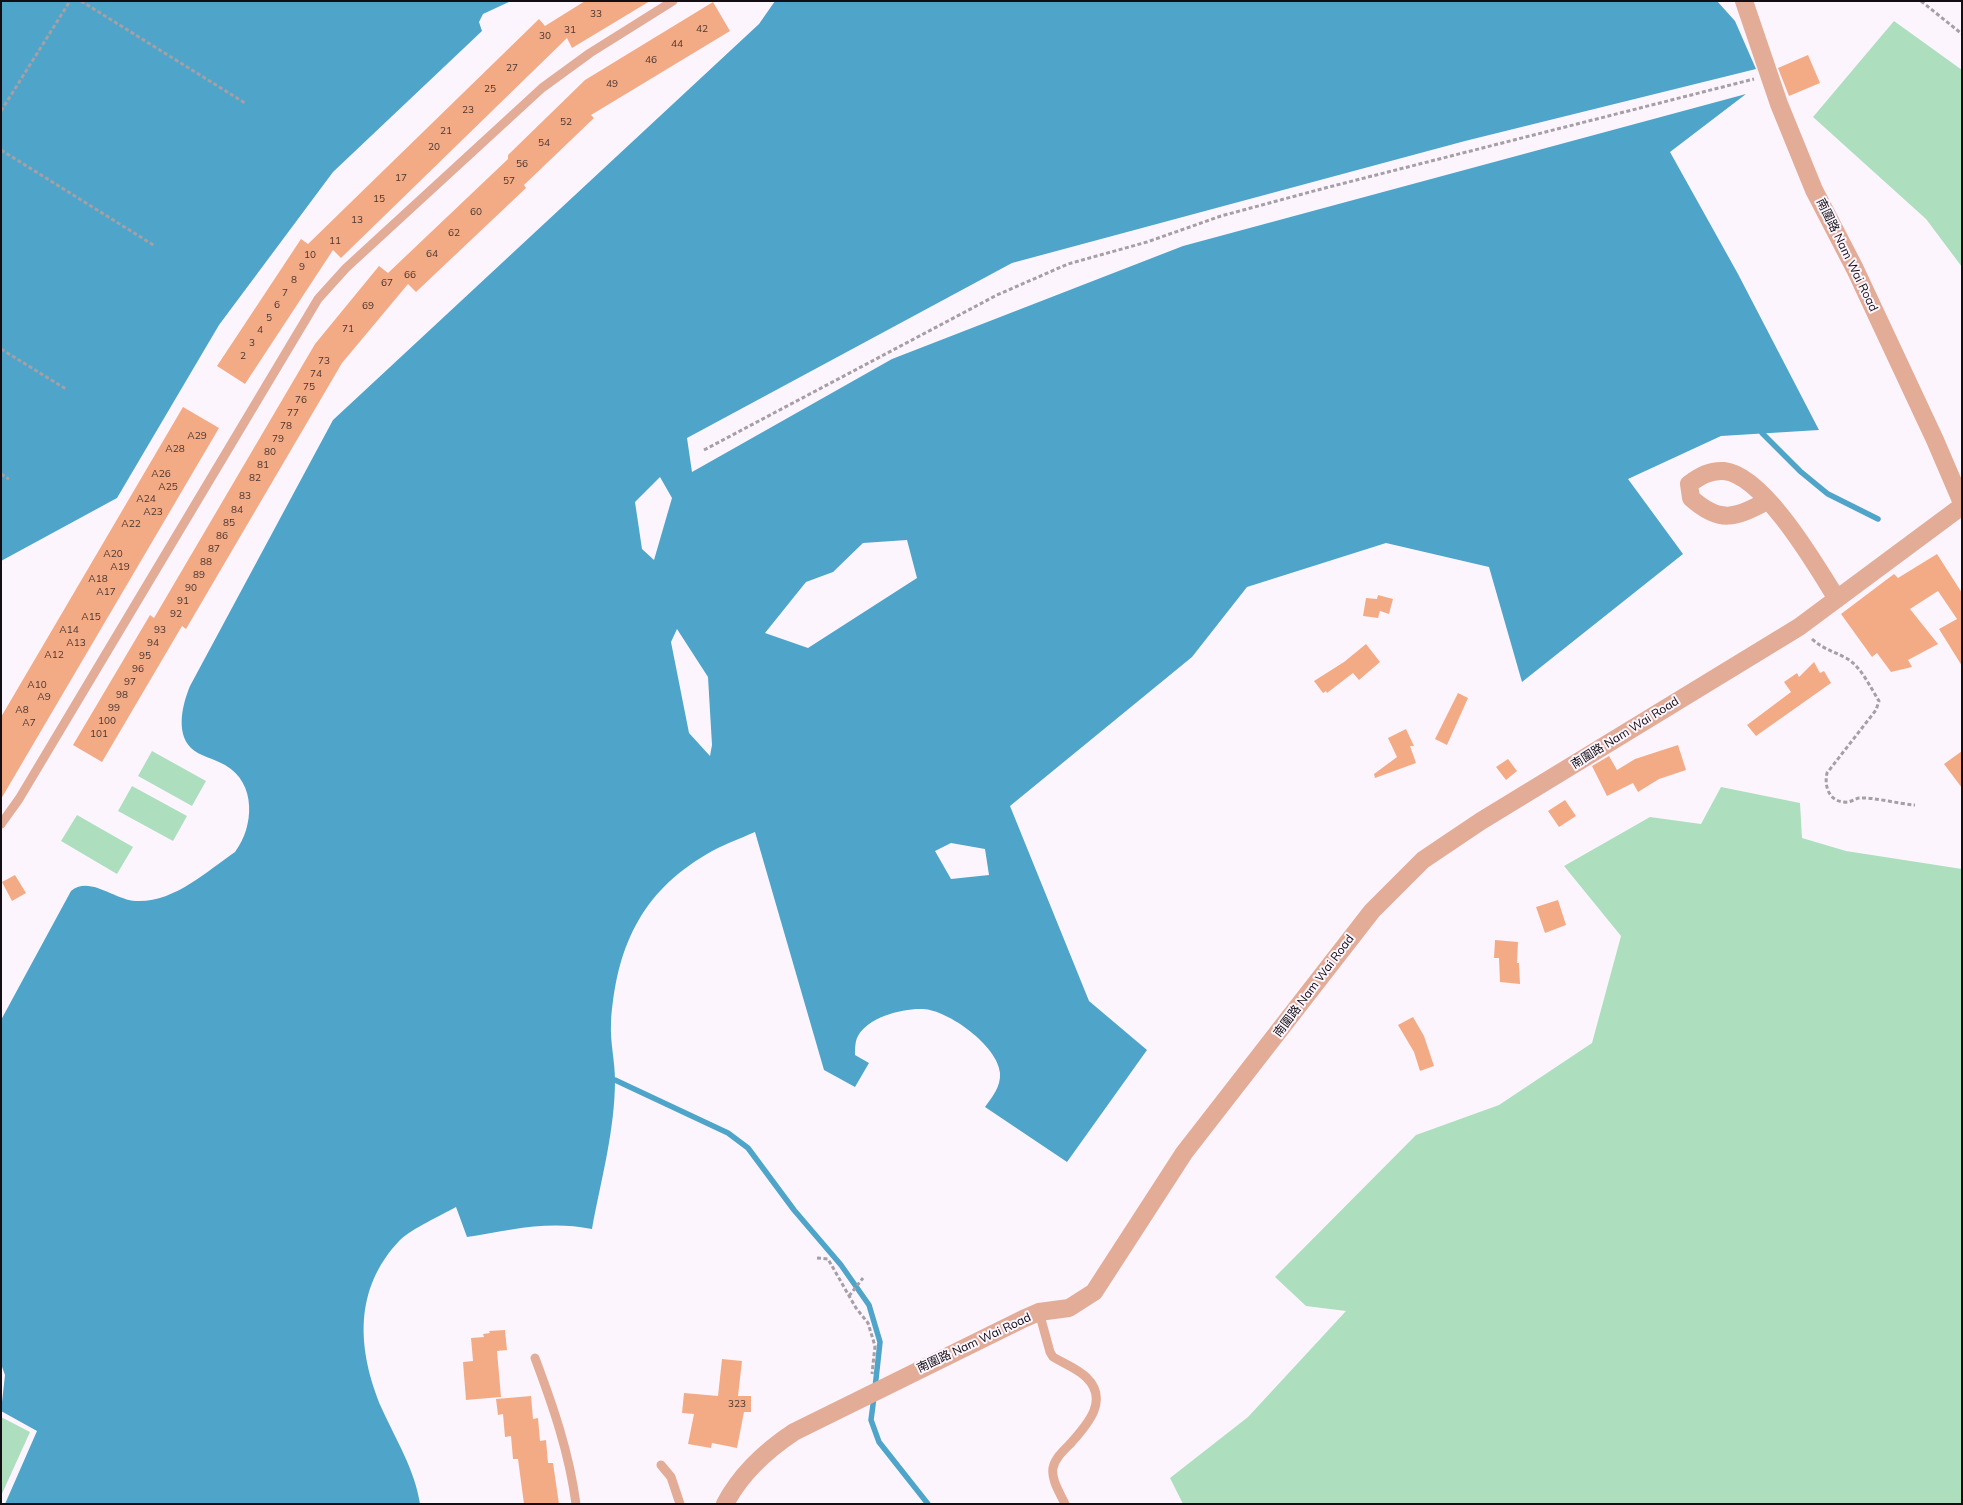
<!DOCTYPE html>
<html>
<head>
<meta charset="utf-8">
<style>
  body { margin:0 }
  #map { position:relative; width:1963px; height:1505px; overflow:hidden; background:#fdf5fe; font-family:Mulish,sans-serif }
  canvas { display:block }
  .frame { position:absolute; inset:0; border:2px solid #120e13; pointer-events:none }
</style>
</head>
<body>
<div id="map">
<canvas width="1963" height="1505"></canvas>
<div class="frame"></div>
</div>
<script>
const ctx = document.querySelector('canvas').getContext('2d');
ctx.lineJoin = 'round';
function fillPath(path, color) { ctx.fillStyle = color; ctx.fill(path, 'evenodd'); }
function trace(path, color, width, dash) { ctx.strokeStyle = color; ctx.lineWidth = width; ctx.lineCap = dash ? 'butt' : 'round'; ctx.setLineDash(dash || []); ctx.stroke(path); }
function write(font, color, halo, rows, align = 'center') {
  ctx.font = font + ' Mulish,"Noto Sans TC",sans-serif'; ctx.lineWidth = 4; ctx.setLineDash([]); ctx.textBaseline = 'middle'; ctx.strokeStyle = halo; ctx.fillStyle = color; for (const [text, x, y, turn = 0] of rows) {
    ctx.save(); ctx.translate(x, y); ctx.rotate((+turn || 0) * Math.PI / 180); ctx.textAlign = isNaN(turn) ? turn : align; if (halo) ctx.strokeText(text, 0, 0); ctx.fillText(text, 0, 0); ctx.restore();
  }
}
fillPath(new Path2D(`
  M 1894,21 L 1962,70 L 1962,267 L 1926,219 L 1813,117 Z
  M 152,751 L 206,781 L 192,806 L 138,776 Z
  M 132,786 L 187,816 L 173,841 L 118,811 Z
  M 1721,787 L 1800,803 L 1802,838 L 1846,851 L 1962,869 L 1962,1504 L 1183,1504 L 1170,1478 L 1248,1417 L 1346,1311 L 1306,1306 L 1275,1277 L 1416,1135 L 1499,1105 L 1592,1043 L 1621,936 L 1564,866 L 1650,817 L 1701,824 Z
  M 77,815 L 133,847 L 117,874 L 61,841 Z
  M 1,1417 L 30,1432 L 1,1496 Z`), '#addfbe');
fillPath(new Path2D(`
  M 1,1 L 511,1 L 483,14 L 479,22 L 482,31 L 333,172 L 219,325 L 117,498 L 1,561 Z
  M 775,1 L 1717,1 L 1735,21 L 1756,69 L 1465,141 L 1012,263 L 687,438 L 692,472 L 892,359 L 1183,246 L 1746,94 L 1670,152 L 1738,274 L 1819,430 L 1721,436 L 1628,479 L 1683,554 L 1522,682 L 1489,567 L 1386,543 L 1247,587 L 1192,657 L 1010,806 L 1089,1001 L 1147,1050 L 1067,1162 L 985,1107 C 992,1097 1001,1087 1000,1073 C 998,1046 948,1010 923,1009 C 903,1008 868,1017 858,1036 C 855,1041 855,1049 855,1055 L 869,1063 L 855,1087 L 824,1070 L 755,832 C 739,839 722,845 707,854 C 640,893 616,949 611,1023 C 610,1042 615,1061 615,1080 C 615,1130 601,1180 592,1229 C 548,1220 510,1230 467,1237 L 456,1207 C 440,1216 413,1228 400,1240 C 353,1289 357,1350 382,1409 C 396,1440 415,1470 420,1504 L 5,1504 L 37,1431 L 1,1411 L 5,1375 L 1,1364 L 1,1020 L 71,891 C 89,875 115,900 136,901 C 173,903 206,872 235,852 C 254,827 257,783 225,765 C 215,759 199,756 191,748 C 175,732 183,703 190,686 L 333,420 L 759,24 ZM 660,477 L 672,498 L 654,560 L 642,549 L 635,502 ZM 907,540 L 917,578 L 808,648 L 765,633 L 806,582 L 833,572 L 863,543 ZM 677,629 L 708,677 L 712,745 L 710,756 L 689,733 L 671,642 ZM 951,843 L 985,849 L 989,875 L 951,879 L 935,851 Z`), '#4ea5c9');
trace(new Path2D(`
  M 1762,433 L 1800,471 L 1828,494 L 1878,519
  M 615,1080 L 728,1133 L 748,1148 L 794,1210 L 841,1265 L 869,1305 L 880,1342 L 875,1388
  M 874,1397 L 871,1420 L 879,1442 L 928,1504`), '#4ea5c9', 5.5);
fillPath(new Path2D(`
  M 585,1 L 650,1 L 572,48 L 567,38 L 341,258 L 333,250 L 245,384 L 217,366 L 301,239 L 308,244 L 539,19 L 545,26 Z
  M 713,2 L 730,31 L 591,115 L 594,118 L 524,185 L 526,188 L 416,292 L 408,284 L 342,363 L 186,629 L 182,626 L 102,762 L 73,745 L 150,615 L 154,618 L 315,344 L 379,266 L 388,273 L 508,159 L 508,155 L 585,80 Z
  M 1808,55 L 1820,83 L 1789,96 L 1778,68 Z
  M 183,407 L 219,428 L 1,799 L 1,717 Z
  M 1937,554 L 1962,593 L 1962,666 L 1939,629 L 1957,619 L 1938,591 L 1910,609 L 1938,644 L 1908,660 L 1912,667 L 1891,672 L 1877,653 L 1872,657 L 1841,614 L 1894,574 L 1898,578 Z
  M 1378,595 L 1393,599 L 1389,614 L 1380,611 L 1378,618 L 1363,616 L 1366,598 L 1377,599 Z
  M 1366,644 L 1380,662 L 1359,680 L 1353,673 L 1327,693 L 1326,691 L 1323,693 L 1314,681 L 1344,662 Z
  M 1814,662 L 1820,673 L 1824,671 L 1831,683 L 1756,736 L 1747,725 L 1791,692 L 1784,682 L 1797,673 L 1799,677 Z
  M 1458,693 L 1468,698 L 1447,745 L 1435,739 Z
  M 1406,729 L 1414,746 L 1410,746 L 1416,763 L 1375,778 L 1374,774 L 1397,757 L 1388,738 Z
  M 1678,745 L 1686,770 L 1659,779 L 1638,792 L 1633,783 L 1607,796 L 1592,766 L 1609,756 L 1617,770 L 1635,759 Z
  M 1962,751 L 1962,788 L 1944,764 Z
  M 1508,759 L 1517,771 L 1506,780 L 1496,767 Z
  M 1565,800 L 1576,816 L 1559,827 L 1548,811 Z
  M 15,875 L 26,893 L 12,901 L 2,882 Z
  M 1558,900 L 1566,925 L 1545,933 L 1536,907 Z
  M 1495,940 L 1518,942 L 1517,963 L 1519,963 L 1520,984 L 1500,982 L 1499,958 L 1494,958 Z
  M 1413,1017 L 1424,1036 L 1434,1066 L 1420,1071 L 1414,1052 L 1398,1025 Z
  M 505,1330 L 507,1350 L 497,1351 L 501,1397 L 466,1400 L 463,1362 L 473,1361 L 471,1338 L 484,1337 L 483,1334 L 490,1333 L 489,1331 Z
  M 722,1359 L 742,1361 L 738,1396 L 751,1396 L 751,1412 L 744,1412 L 737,1448 L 712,1443 L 711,1448 L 688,1444 L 694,1414 L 682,1413 L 684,1393 L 718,1396 Z
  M 531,1396 L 533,1419 L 538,1418 L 540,1441 L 546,1440 L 548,1463 L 553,1463 L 559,1504 L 524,1504 L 518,1459 L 513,1459 L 511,1436 L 505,1437 L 503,1414 L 498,1415 L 496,1399 Z`), '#f3ab86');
trace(new Path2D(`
  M 81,1 L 245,103
  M 1921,1 L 1962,34
  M 1,111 L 70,1
  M 1,150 L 155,246
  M 1,349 L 66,389
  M 704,450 L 997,295 L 1068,264 L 1147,242 L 1221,216 L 1325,188 L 1754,79
  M 1,474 L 9,479
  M 1812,639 C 1823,649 1833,651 1846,658 C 1861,666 1870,687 1879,701 L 1876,710 L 1827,773 C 1824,786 1829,801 1844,802 C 1850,803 1854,799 1859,798 C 1874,797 1899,804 1915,805
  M 817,1258 L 828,1259 L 856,1308 L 868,1323 L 875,1346 L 872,1374
  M 849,1296 L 863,1278`), '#a59fa6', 3, [4, 2.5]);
trace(new Path2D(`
  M 1,824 L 19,799 L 318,299 L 346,268 L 542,88 L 590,53 L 673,1
  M 1039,1312 L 1050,1352 L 1053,1357 C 1063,1363 1078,1369 1086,1377 C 1110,1400 1087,1425 1071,1443 C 1064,1450 1055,1458 1053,1468 C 1051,1480 1060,1493 1065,1504
  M 535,1358 C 553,1406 569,1452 576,1504
  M 661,1465 L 671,1477 L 680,1504`), '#e3ac97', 9);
trace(new Path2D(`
  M 1744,1 L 1779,104 L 1814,190 L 1855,269 L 1935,440 L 1962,503
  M 1767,501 C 1735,518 1720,524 1691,498 L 1689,484 C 1700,476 1710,470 1724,471 C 1764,475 1817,567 1837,599
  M 725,1504 C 740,1475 767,1450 794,1432 L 1023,1319 L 1039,1312 L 1069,1308 L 1094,1292 L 1184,1153 L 1372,911 L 1423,860 L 1481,821 L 1799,627 L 1962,506`), '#e3ac97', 18);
write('10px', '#4a3530', null, [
  ["33",596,14],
  ["42",702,29],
  ["31",570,30],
  ["30",545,36],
  ["44",677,44],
  ["46",651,60],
  ["27",512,68],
  ["49",612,84],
  ["25",490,89],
  ["23",468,110],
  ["52",566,122],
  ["21",446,131],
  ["54",544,143],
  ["20",434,147],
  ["56",522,164],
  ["17",401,178],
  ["57",509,181],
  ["15",379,199],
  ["60",476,212],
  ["13",357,220],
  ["62",454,233],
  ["11",335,241],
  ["64",432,254],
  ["10",310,255],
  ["9",302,267],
  ["66",410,275],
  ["8",294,280],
  ["67",387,283],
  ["7",285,293],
  ["6",277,305],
  ["69",368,306],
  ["5",269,318],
  ["71",348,329],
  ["4",260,330],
  ["3",252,343],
  ["2",243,356],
  ["73",324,361],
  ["74",316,374],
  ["75",309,387],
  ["76",301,400],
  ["77",293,413],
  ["78",286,426],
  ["A29",197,436],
  ["79",278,439],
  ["A28",175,449],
  ["80",270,452],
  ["81",263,465],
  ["A26",161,474],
  ["82",255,478],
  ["A25",168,487],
  ["83",245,496],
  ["A24",146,499],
  ["84",237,510],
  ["A23",153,512],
  ["85",229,523],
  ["A22",131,524],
  ["86",222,536],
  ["87",214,549],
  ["A20",113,554],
  ["88",206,562],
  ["A19",120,567],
  ["89",199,575],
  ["A18",98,579],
  ["90",191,588],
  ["A17",106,592],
  ["91",183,601],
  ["92",176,614],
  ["A15",91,617],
  ["A14",69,630],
  ["93",160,630],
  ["A13",76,643],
  ["94",153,643],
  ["A12",54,655],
  ["95",145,656],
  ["96",138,669],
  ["97",130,682],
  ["A10",37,685],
  ["98",122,695],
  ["A9",44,697],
  ["99",114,708],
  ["A8",22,710],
  ["100",107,721],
  ["A7",29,723],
  ["101",99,734],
  ["323",737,1404]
]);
write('12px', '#120e13', '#fdf5fe', [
  ["南圍路 Nam Wai Road",1847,255,64],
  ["南圍路 Nam Wai Road",1625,733,-32],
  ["南圍路 Nam Wai Road",1314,986,-53],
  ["南圍路 Nam Wai Road",974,1343,-25]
]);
</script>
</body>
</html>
